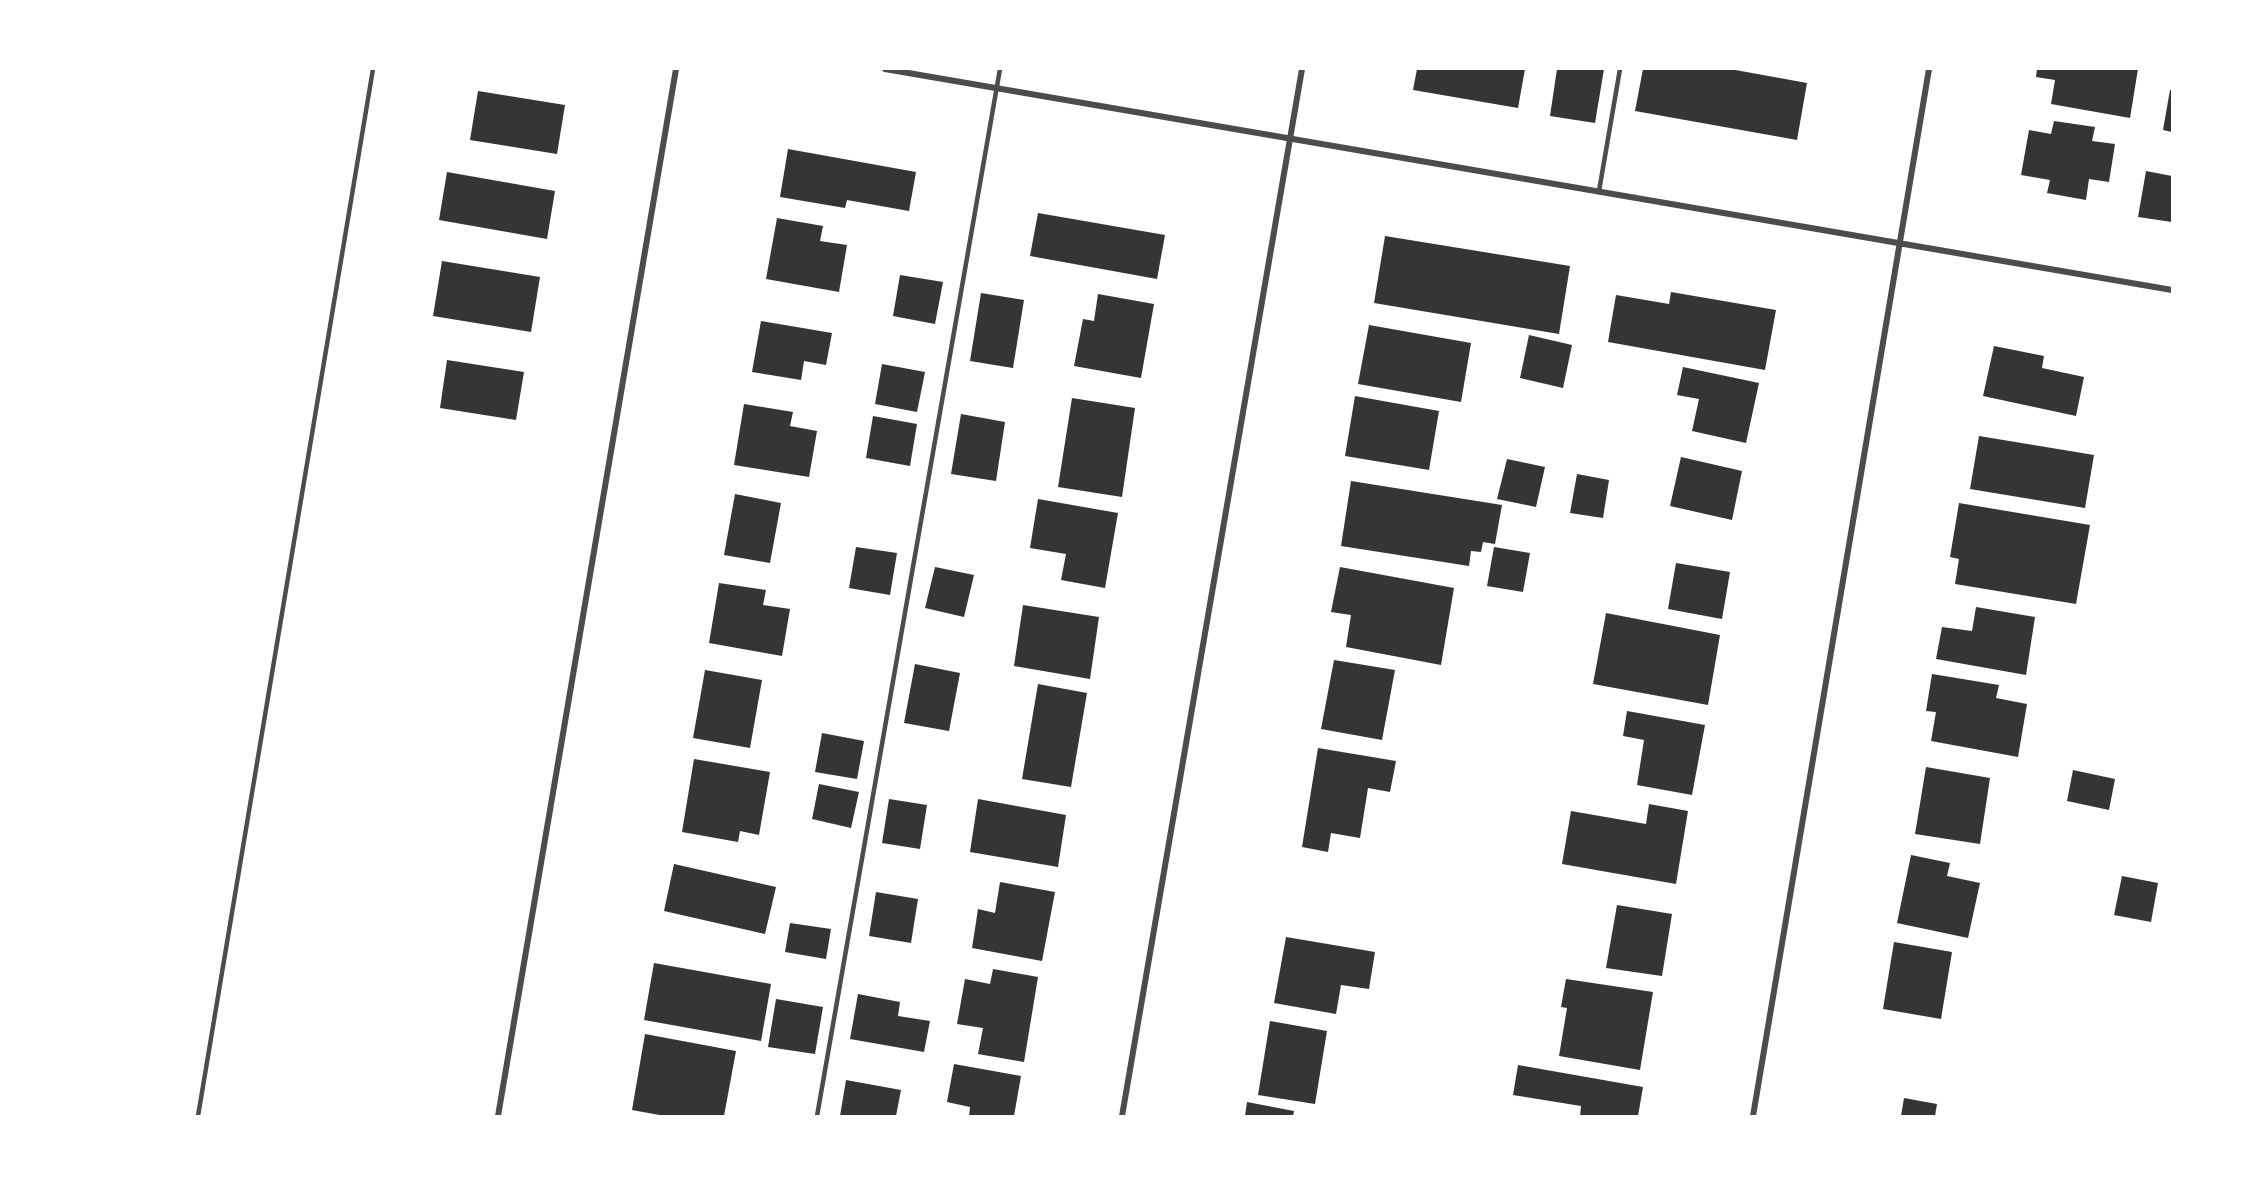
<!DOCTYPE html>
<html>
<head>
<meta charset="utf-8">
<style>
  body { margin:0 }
  #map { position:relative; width:2241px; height:1185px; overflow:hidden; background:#fff; font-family:Roboto,sans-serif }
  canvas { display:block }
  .frame { position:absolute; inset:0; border:70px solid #fff; pointer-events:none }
</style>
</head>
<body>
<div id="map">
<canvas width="2241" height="1185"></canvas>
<div class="frame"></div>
</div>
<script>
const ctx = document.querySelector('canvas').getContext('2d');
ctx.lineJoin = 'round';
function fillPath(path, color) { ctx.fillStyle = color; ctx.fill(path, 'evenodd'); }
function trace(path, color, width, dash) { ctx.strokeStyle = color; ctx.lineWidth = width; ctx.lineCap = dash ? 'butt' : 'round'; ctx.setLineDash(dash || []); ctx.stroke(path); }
fillPath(new Path2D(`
  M 1417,69 L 1525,69 L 1518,108 L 1413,90 Z
  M 1557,69 L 1604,69 L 1595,123 L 1550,116 Z
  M 1643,69 L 1730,69 L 1807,83 L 1797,140 L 1635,111 Z
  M 2037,69 L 2138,69 L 2130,118 L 2051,104 L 2055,80 L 2036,77 Z
  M 2170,90 L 2172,90 L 2172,132 L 2163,130 Z
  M 478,91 L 565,105 L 557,154 L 470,140 Z
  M 2054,121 L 2095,127 L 2092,141 L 2115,144 L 2109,182 L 2089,179 L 2086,200 L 2047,193 L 2050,180 L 2021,175 L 2029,130 L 2051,134 Z
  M 788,149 L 916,172 L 909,211 L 847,200 L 845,208 L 780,197 Z
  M 2146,171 L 2172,176 L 2172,222 L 2138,217 Z
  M 447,172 L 555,191 L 547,239 L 439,220 Z
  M 1038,213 L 1165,235 L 1157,279 L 1030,256 Z
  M 777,218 L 823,226 L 820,241 L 847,245 L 839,292 L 766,279 Z
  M 1385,236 L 1570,266 L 1559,334 L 1374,303 Z
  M 442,261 L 540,277 L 531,332 L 433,316 Z
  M 900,275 L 943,282 L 935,324 L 893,316 Z
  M 1671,292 L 1776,310 L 1765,370 L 1608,342 L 1616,295 L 1669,304 Z
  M 981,293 L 1024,300 L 1013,368 L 970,361 Z
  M 1098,294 L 1154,304 L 1141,378 L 1074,366 L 1083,319 L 1094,321 Z
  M 761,321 L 832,333 L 826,365 L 804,361 L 801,380 L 752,372 Z
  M 1369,325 L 1471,343 L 1461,402 L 1358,384 Z
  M 1529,335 L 1572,345 L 1563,388 L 1520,378 Z
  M 1994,346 L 2044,356 L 2042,368 L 2084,377 L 2076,416 L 1983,396 Z
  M 447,360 L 524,372 L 516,420 L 440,408 Z
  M 882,364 L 925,372 L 917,412 L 875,404 Z
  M 1683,367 L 1759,383 L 1746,443 L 1692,431 L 1699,399 L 1677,395 Z
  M 1355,396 L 1439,411 L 1429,470 L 1345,456 Z
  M 1072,398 L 1135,408 L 1122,497 L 1058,487 Z
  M 744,404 L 793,412 L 790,426 L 817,431 L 809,477 L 734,465 Z
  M 961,414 L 1005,422 L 996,481 L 951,474 Z
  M 873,416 L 917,424 L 910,466 L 866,458 Z
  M 1979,436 L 2094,455 L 2085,508 L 1970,489 Z
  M 1681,457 L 1742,471 L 1732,520 L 1670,506 Z
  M 1507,459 L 1545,467 L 1536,507 L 1497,499 Z
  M 1577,474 L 1609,480 L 1603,518 L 1570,513 Z
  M 1351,481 L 1502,505 L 1495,544 L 1483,542 L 1481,552 L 1471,551 L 1469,566 L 1341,546 Z
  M 735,494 L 781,503 L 770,563 L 724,555 Z
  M 1038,499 L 1118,513 L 1105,588 L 1061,580 L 1066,554 L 1030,548 Z
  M 1959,503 L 2090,525 L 2076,604 L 1955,584 L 1959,559 L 1950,557 Z
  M 856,547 L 897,553 L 890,595 L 849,588 Z
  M 1494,547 L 1530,553 L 1523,592 L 1487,586 Z
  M 1676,563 L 1730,572 L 1722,619 L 1668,609 Z
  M 935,567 L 974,575 L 964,617 L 925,608 Z
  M 1340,567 L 1454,588 L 1441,665 L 1346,647 L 1351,615 L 1331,612 Z
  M 719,583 L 766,590 L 763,605 L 790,609 L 782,656 L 709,643 Z
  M 1023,605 L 1099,617 L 1090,679 L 1014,666 Z
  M 1976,607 L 2035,617 L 2026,675 L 1936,659 L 1942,627 L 1972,631 Z
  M 1606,613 L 1720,635 L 1708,705 L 1593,684 Z
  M 1334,660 L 1395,670 L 1382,740 L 1321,729 Z
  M 915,664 L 960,673 L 949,731 L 904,723 Z
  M 705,670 L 762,680 L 750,748 L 693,738 Z
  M 1932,674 L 1999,685 L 1996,698 L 2027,704 L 2018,757 L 1931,741 L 1936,712 L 1926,711 Z
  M 1038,684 L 1087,693 L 1071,787 L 1022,779 Z
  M 1627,711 L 1705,725 L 1692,795 L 1637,785 L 1644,740 L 1623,736 Z
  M 822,733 L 864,741 L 857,779 L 815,772 Z
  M 1318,748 L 1396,761 L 1390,792 L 1368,788 L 1360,838 L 1331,833 L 1328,852 L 1302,847 Z
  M 694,759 L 770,772 L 759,835 L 740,831 L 738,842 L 682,832 Z
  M 1926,767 L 1990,778 L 1980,844 L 1915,834 Z
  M 2073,770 L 2115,779 L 2109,810 L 2067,801 Z
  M 819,784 L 859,792 L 851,828 L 812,819 Z
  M 889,799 L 927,805 L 920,849 L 882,843 Z
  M 978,799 L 1066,815 L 1058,867 L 970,852 Z
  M 1649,804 L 1688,811 L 1676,884 L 1562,864 L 1571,811 L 1646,824 Z
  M 1911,855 L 1950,863 L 1947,876 L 1980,883 L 1968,938 L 1897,923 Z
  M 674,864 L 776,887 L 765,934 L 664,911 Z
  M 2122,876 L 2158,883 L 2151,922 L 2114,915 Z
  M 1000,882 L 1055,892 L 1042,961 L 972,948 L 978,909 L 995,913 Z
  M 876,892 L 918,899 L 911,943 L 869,936 Z
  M 1617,905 L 1672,914 L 1662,976 L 1606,968 Z
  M 790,923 L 831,929 L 826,959 L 785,952 Z
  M 1286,937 L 1375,952 L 1369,989 L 1341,985 L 1336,1014 L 1274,1003 Z
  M 1894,942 L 1952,952 L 1941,1019 L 1883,1009 Z
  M 654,963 L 771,984 L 761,1041 L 644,1020 Z
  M 993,969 L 1038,977 L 1024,1062 L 978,1054 L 983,1028 L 957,1024 L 965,979 L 990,984 Z
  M 1566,979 L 1653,992 L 1640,1070 L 1559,1056 L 1567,1008 L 1561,1007 Z
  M 858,994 L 900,1002 L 898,1016 L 930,1021 L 924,1052 L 850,1039 Z
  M 776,999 L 823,1007 L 815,1054 L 768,1047 Z
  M 1270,1021 L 1327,1031 L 1315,1104 L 1258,1095 Z
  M 645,1034 L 736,1051 L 724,1116 L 665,1116 L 632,1110 Z
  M 954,1064 L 1021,1076 L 1014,1116 L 969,1116 L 970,1107 L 947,1102 Z
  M 1518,1065 L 1643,1087 L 1638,1116 L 1580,1116 L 1581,1106 L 1513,1095 Z
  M 846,1080 L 901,1090 L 896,1116 L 840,1116 Z
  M 1904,1098 L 1937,1104 L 1935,1116 L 1901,1116 Z
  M 1247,1102 L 1294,1111 L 1293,1116 L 1245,1116 Z`), '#353535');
trace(new Path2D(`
  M 1599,191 L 1620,69
  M 198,1116 L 373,69
  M 817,1116 L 1000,69`), '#4c4c4c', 4.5);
trace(new Path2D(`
  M 885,69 L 2172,290
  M 498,1116 L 676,69
  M 1122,1116 L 1302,69
  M 1753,1116 L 1929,69`), '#4c4c4c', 6);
</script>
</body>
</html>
